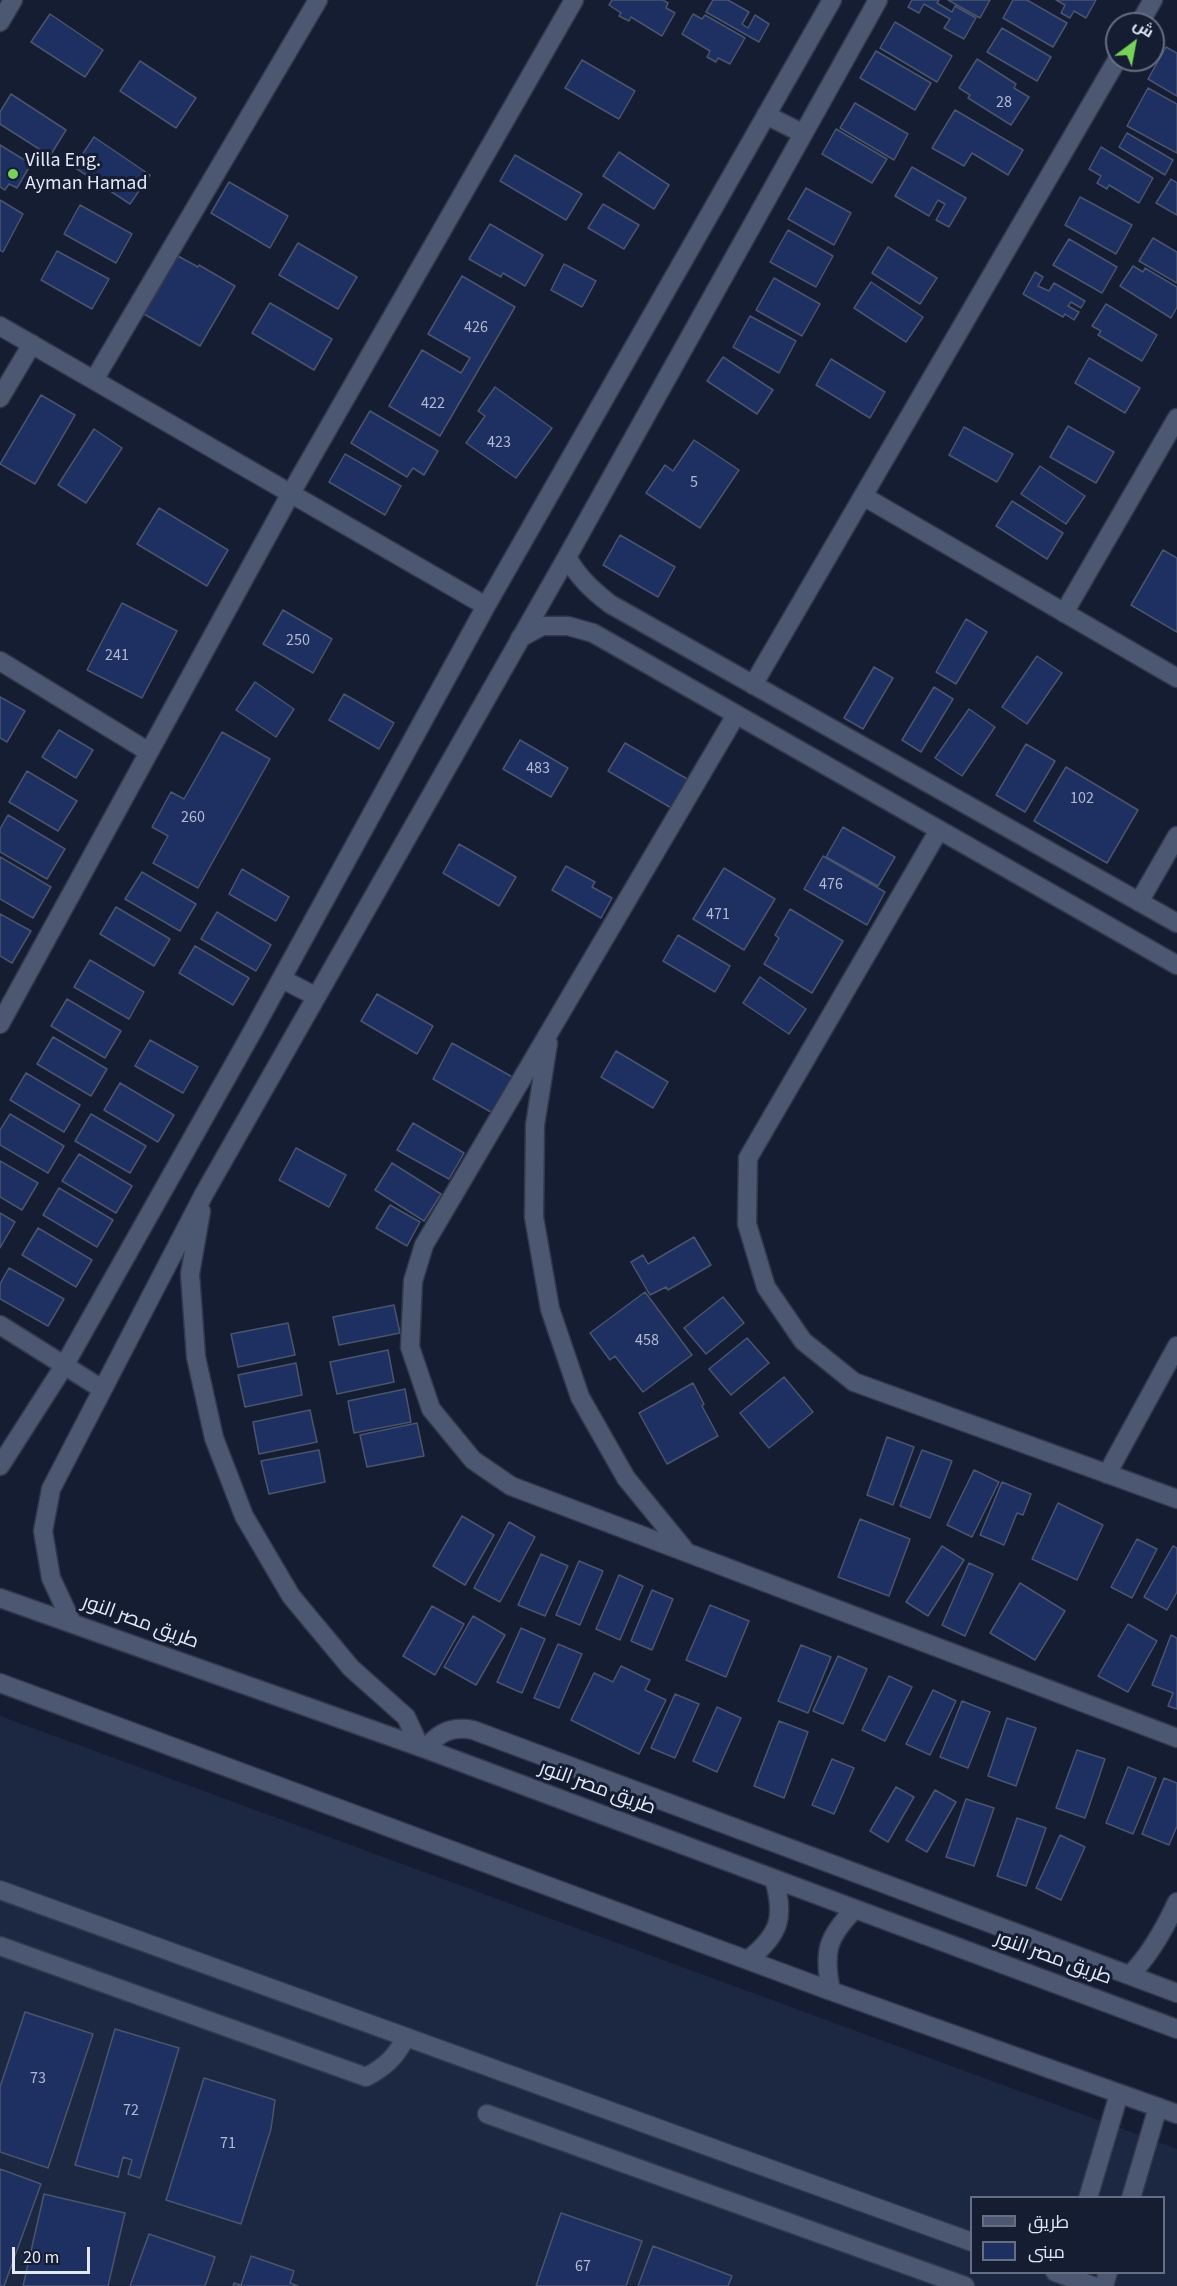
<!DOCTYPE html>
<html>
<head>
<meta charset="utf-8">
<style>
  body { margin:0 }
  #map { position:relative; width:1177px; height:2286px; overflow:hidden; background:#141d32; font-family:"Source Sans 3",Cairo,sans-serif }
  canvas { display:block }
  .legend { position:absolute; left:970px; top:2196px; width:195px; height:78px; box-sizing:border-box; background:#141d32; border:2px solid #666e81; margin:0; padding:8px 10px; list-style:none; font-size:18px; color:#e2e8f8 }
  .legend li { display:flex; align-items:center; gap:12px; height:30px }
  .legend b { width:30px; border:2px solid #666e81 }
  .north { position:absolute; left:1105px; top:12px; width:60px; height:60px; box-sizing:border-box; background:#141d32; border:2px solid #666e81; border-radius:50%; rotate:32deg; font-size:16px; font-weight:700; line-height:24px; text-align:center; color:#e2e8f8 }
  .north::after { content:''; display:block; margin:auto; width:21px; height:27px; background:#78d259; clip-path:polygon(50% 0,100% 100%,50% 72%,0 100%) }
  .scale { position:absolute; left:12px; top:2247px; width:78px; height:27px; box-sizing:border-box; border:3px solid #e2e8f8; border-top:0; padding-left:8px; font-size:18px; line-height:21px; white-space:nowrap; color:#e2e8f8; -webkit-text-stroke:4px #141d32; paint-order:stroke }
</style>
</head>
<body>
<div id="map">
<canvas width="1177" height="2286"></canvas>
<ul class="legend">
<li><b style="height:8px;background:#4c5771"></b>طريق</li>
<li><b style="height:16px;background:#1e3062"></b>مبنى</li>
</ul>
<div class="north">ش</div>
<div class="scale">20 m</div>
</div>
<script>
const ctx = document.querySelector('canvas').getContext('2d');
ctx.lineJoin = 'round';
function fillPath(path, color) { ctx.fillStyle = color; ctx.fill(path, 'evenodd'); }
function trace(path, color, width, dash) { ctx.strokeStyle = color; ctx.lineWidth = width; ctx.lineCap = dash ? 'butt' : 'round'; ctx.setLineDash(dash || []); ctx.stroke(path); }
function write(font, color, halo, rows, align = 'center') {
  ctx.font = font + ' "Source Sans 3",Cairo,sans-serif'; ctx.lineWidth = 6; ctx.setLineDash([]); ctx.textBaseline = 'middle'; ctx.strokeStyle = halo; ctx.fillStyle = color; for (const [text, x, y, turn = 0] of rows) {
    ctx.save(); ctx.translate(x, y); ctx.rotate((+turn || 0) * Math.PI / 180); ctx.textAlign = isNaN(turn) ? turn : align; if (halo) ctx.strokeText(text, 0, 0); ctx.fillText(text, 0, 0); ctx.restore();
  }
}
fillPath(new Path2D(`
  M 0,1716 L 1177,2149 L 1177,2286 L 0,2286 ZM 972,2198 L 1164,2198 L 1164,2272 L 972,2272 Z`), '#1c2742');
const building = new Path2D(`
  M 612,0 L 663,0 L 668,3 L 666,8 L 675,13 L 662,36 L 631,17 L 629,21 L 619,16 L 621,13 L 609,5 Z
  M 713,0 L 728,0 L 749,12 L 742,24 L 748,28 L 755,15 L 769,24 L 759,42 L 706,12 Z
  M 912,0 L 939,0 L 937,3 L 952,12 L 955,6 L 976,18 L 964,39 L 944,28 L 950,19 L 924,4 L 919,13 L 908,7 Z
  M 948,0 L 990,0 L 980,18 Z
  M 1013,0 L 1027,0 L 1067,23 L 1053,47 L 1003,18 Z
  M 1056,0 L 1096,0 L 1086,18 L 1074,11 L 1070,18 L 1061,13 L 1065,5 Z
  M 50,14 L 103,50 L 85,77 L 31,42 Z
  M 693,14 L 702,19 L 705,15 L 745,38 L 730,64 L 718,58 L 716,62 L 707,57 L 710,51 L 682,34 Z
  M 895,22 L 952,56 L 937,82 L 880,48 Z
  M 1002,28 L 1051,57 L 1037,81 L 987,52 Z
  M 1166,47 L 1177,53 L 1177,96 L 1148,79 Z
  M 876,51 L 931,83 L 915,110 L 860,78 Z
  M 977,59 L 1016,84 L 1014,88 L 1029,97 L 1011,125 L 968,98 L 970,95 L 959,88 Z
  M 582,60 L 635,91 L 619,119 L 565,88 Z
  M 140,61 L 196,98 L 176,128 L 120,91 Z
  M 1148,88 L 1177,104 L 1177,153 L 1127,126 Z
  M 11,94 L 66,130 L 50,156 L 0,124 L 0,112 Z
  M 855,103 L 908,134 L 894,160 L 840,128 Z
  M 955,110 L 1023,150 L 1008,175 L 972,153 L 964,166 L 932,148 Z
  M 836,129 L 887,159 L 872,183 L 822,154 Z
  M 1127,133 L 1173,160 L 1165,175 L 1119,147 Z
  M 94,137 L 150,175 L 130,204 L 74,167 Z
  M 0,145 L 31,164 L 17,188 L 9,184 L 5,190 L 0,187 Z
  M 1101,147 L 1153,178 L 1139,203 L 1109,185 L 1107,189 L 1097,183 L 1101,176 L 1089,169 Z
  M 619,152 L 669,185 L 654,209 L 603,176 Z
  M 515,155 L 582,194 L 566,220 L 500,181 Z
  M 912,167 L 966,198 L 949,227 L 936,220 L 945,204 L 938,200 L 929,216 L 895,196 Z
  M 1171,179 L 1177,183 L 1177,215 L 1156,203 Z
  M 229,182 L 288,216 L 270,248 L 211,213 Z
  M 806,188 L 851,213 L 834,245 L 788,219 Z
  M 1080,197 L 1132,225 L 1116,254 L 1065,225 Z
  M 0,200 L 23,214 L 3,252 L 0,250 Z
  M 603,204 L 639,225 L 624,249 L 588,228 Z
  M 80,205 L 132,234 L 116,263 L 64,234 Z
  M 490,224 L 543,255 L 525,286 L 503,273 L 501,277 L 469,259 Z
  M 788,230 L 833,256 L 816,287 L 770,262 Z
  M 1153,238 L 1177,252 L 1177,283 L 1139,261 Z
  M 1069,239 L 1117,267 L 1102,293 L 1053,265 Z
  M 298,243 L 357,277 L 338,309 L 279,275 Z
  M 888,247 L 937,278 L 920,304 L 872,273 Z
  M 57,251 L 109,279 L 92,309 L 41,280 Z
  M 178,256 L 198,267 L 199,265 L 235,286 L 200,346 L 144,314 Z
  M 564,264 L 596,281 L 582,307 L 551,290 Z
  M 1133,266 L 1143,272 L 1145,268 L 1177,287 L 1177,307 L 1171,318 L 1120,286 Z
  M 1035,272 L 1043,277 L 1038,286 L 1049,291 L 1054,283 L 1085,301 L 1081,308 L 1071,302 L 1068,306 L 1079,312 L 1074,320 L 1065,314 L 1063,317 L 1023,294 Z
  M 462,276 L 515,307 L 440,436 L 389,406 L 422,350 L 461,373 L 470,358 L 428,334 Z
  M 774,278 L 820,304 L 802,336 L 756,310 Z
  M 871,282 L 923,317 L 906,342 L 854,308 Z
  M 270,303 L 332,339 L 314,370 L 252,333 Z
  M 1106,304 L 1157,335 L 1142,361 L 1098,335 L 1101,331 L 1092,326 Z
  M 750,316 L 796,341 L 779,373 L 733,347 Z
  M 723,357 L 773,390 L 757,414 L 707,381 Z
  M 1089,358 L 1140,388 L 1125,413 L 1075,383 Z
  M 831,359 L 885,392 L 870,418 L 816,385 Z
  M 495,387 L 552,428 L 516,478 L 466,443 L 485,416 L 478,411 Z
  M 41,395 L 75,415 L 35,484 L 0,464 Z
  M 370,411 L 438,451 L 424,475 L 413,468 L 407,477 L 351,443 Z
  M 1068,426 L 1114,452 L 1096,483 L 1050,457 Z
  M 964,427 L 1013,454 L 997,482 L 949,455 Z
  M 94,429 L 122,448 L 86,503 L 58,485 Z
  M 694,440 L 739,470 L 700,528 L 646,493 L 665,465 L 673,471 Z
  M 345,454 L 401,486 L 385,515 L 329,482 Z
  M 1040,466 L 1085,496 L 1066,524 L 1021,494 Z
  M 1012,501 L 1063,533 L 1047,559 L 996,526 Z
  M 159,508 L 228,550 L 207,586 L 137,544 Z
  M 620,535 L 675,567 L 658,597 L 603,565 Z
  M 1163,550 L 1177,558 L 1177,632 L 1131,605 Z
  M 122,603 L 177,631 L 142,698 L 87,670 Z
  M 283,610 L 332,639 L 313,673 L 263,644 Z
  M 966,619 L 987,632 L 956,684 L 936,672 Z
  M 1037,656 L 1062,673 L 1027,724 L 1002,707 Z
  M 874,667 L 893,678 L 863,729 L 844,718 Z
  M 255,682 L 294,709 L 276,737 L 236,710 Z
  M 934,687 L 953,699 L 921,752 L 902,740 Z
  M 344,694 L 394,723 L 379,749 L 329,720 Z
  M 0,697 L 25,711 L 7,742 L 0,738 Z
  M 969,709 L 995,727 L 962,776 L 935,758 Z
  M 59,730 L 93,750 L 76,778 L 42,757 Z
  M 222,732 L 270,759 L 198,888 L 153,863 L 168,836 L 152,827 L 171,792 L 184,799 Z
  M 520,740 L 568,768 L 551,797 L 503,769 Z
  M 625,743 L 689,780 L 673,809 L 608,771 Z
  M 1026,744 L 1055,761 L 1025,812 L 996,795 Z
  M 1066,767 L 1138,810 L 1107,863 L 1034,821 Z
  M 27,771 L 77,801 L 58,831 L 9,802 Z
  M 8,815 L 65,849 L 47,879 L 0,852 L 0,829 Z
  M 843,827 L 895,857 L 878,886 L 826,857 Z
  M 459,844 L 516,877 L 499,906 L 443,873 Z
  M 823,856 L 885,892 L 867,925 L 804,889 Z
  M 0,857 L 51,887 L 33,918 L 0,899 Z
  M 566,866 L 595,882 L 592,887 L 612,898 L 601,918 L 552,890 Z
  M 724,868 L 775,899 L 744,950 L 693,919 Z
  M 242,869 L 289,897 L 276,921 L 229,894 Z
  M 142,872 L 196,904 L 180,931 L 125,899 Z
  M 116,907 L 170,939 L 154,966 L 100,934 Z
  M 790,909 L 843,941 L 812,993 L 764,964 L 779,938 L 775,935 Z
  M 217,912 L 271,945 L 256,971 L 201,939 Z
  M 0,914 L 31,931 L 12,963 L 0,956 Z
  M 678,935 L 730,966 L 715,992 L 663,961 Z
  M 195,946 L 249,978 L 233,1005 L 179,973 Z
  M 90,960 L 144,992 L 129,1019 L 74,987 Z
  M 760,977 L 806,1009 L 789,1034 L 743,1003 Z
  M 377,994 L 433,1026 L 417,1054 L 361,1021 Z
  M 67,999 L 121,1031 L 105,1058 L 51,1026 Z
  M 53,1037 L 107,1069 L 91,1096 L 37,1064 Z
  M 150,1040 L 198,1067 L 183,1093 L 135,1066 Z
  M 452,1043 L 516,1079 L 496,1115 L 433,1079 Z
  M 616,1051 L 668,1082 L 653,1108 L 601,1077 Z
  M 26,1073 L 80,1105 L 64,1132 L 10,1100 Z
  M 120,1083 L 174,1115 L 158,1142 L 104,1110 Z
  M 10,1114 L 64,1146 L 48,1173 L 0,1145 L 0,1130 Z
  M 91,1114 L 146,1146 L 130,1173 L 75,1141 Z
  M 413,1123 L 464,1153 L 449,1179 L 397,1150 Z
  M 296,1148 L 346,1175 L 329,1207 L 279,1180 Z
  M 79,1154 L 132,1186 L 116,1213 L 62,1181 Z
  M 0,1161 L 38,1183 L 22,1210 L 0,1197 Z
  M 392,1163 L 441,1194 L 424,1221 L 375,1190 Z
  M 59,1188 L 113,1220 L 97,1247 L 43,1215 Z
  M 390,1205 L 420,1222 L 407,1246 L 376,1228 Z
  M 0,1213 L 15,1222 L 0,1248 Z
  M 38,1228 L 92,1260 L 76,1287 L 22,1255 Z
  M 694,1237 L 711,1265 L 668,1290 L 666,1287 L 650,1295 L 631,1262 L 643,1255 L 648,1264 Z
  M 9,1268 L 64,1299 L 48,1326 L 0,1299 L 0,1284 Z
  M 645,1292 L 692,1355 L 643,1392 L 615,1356 L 610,1360 L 590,1333 Z
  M 723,1297 L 744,1323 L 706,1354 L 684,1328 Z
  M 394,1305 L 400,1333 L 339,1345 L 333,1317 Z
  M 288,1323 L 295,1355 L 238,1367 L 231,1334 Z
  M 747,1338 L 769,1363 L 731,1395 L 709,1369 Z
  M 388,1350 L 394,1382 L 337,1394 L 330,1362 Z
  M 296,1363 L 302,1395 L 245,1407 L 238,1375 Z
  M 784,1377 L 813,1412 L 769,1448 L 740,1413 Z
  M 693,1383 L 704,1404 L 702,1406 L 718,1436 L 667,1464 L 639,1413 Z
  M 405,1389 L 411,1422 L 354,1433 L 348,1401 Z
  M 310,1410 L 317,1442 L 259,1454 L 253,1422 Z
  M 417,1423 L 424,1456 L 367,1467 L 360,1435 Z
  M 887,1437 L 914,1447 L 893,1505 L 867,1495 Z
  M 319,1450 L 325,1482 L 269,1494 L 261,1461 Z
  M 922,1450 L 952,1461 L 930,1518 L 900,1506 Z
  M 974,1470 L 999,1482 L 972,1537 L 947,1525 Z
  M 1002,1482 L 1031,1494 L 1023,1515 L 1017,1513 L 1004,1545 L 980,1535 Z
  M 1058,1503 L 1103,1525 L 1077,1580 L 1032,1559 Z
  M 462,1516 L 494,1535 L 465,1585 L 433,1566 Z
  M 860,1519 L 910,1539 L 889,1596 L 838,1577 Z
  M 509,1522 L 535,1537 L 500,1602 L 474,1588 Z
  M 1137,1539 L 1157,1549 L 1132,1598 L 1111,1587 Z
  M 942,1546 L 964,1560 L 928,1616 L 906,1602 Z
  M 1173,1546 L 1177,1548 L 1177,1592 L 1167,1610 L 1144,1597 Z
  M 541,1554 L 568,1566 L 545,1616 L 518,1605 Z
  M 579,1561 L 603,1571 L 580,1625 L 556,1615 Z
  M 969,1563 L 993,1574 L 965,1636 L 942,1625 Z
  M 619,1575 L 643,1586 L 620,1640 L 596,1629 Z
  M 1020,1583 L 1065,1611 L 1035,1660 L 990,1633 Z
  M 652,1590 L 673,1599 L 652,1650 L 631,1641 Z
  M 710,1605 L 749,1621 L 726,1677 L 686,1660 Z
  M 432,1606 L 464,1624 L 435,1675 L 403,1656 Z
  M 473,1616 L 505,1635 L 476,1685 L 444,1667 Z
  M 1128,1624 L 1157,1641 L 1128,1692 L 1098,1676 Z
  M 521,1628 L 545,1639 L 522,1693 L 497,1682 Z
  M 1171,1635 L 1177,1638 L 1177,1709 L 1168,1706 L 1173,1693 L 1152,1685 Z
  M 558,1644 L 582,1654 L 559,1708 L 534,1698 Z
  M 801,1645 L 831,1657 L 808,1713 L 778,1701 Z
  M 838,1656 L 867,1669 L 843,1724 L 813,1711 Z
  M 621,1666 L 650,1680 L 645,1690 L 666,1700 L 639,1754 L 571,1720 L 594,1673 L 613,1682 Z
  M 889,1676 L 912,1687 L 885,1741 L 862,1730 Z
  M 933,1690 L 956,1701 L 930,1755 L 906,1744 Z
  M 675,1694 L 699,1704 L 675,1758 L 651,1748 Z
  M 962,1701 L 990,1712 L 968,1768 L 940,1757 Z
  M 717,1707 L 741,1718 L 717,1772 L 693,1761 Z
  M 1007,1718 L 1036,1728 L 1016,1786 L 988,1776 Z
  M 779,1721 L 808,1732 L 784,1798 L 754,1786 Z
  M 1077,1750 L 1105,1759 L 1085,1818 L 1056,1808 Z
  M 832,1759 L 854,1768 L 834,1814 L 812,1805 Z
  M 1128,1767 L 1156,1778 L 1133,1834 L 1106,1823 Z
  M 1164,1778 L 1177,1783 L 1177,1826 L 1169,1845 L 1142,1834 Z
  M 896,1787 L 914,1797 L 888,1842 L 870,1831 Z
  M 935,1790 L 956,1802 L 927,1852 L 906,1840 Z
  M 966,1799 L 994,1808 L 974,1866 L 946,1857 Z
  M 1017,1818 L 1046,1828 L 1026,1886 L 997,1876 Z
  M 1060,1835 L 1085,1847 L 1061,1900 L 1036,1888 Z
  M 25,2012 L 93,2034 L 48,2168 L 0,2152 L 0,2087 Z
  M 115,2029 L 179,2048 L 140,2178 L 128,2174 L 132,2160 L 123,2157 L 118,2177 L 75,2165 Z
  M 204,2078 L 275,2100 L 271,2129 L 241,2224 L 166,2200 Z
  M 0,2169 L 41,2184 L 4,2286 L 0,2286 Z
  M 44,2194 L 125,2213 L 108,2286 L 23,2286 Z
  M 561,2213 L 642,2241 L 626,2286 L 536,2286 Z
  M 149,2234 L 215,2257 L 205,2286 L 130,2286 Z
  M 653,2246 L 732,2276 L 728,2286 L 638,2286 Z
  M 251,2256 L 294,2271 L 290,2283 L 298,2286 L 233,2286 L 234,2283 L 241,2285 Z`);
fillPath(building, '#1e3062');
trace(building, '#4a546e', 1.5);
const minor = new Path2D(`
  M 0,22 L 13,0
  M 1139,24 L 1153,0
  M 766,115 L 802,133
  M 0,326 L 486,606
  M 94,380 L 318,0
  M 0,398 L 32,344
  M 863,496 L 1177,678
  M 567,557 C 578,577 592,590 610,604 L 1177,923
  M 1064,613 L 1177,418
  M 520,638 L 542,626 L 568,626 L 593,633 L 1177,965
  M 0,661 L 149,752
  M 753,685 L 1117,60
  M 736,715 L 424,1245 L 413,1281 L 410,1347 L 431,1409 L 473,1460 L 511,1486 L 1177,1738
  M 939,830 L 748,1158 L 747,1224 L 766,1287 L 803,1341 L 854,1382 L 1177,1499
  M 1139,902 L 1177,836
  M 282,979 L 315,996
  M 0,1024 L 291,493 L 574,0
  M 548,1043 L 535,1125 L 534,1217 L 550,1309 L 580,1397 L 626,1478 L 684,1549
  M 201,1211 L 190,1274 L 196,1357 L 214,1438 L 244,1516 L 291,1596 L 351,1668 L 406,1717 L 420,1747
  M 0,1325 L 102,1389
  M 0,1466 L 64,1366 L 250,1036 L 486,606 L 832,0
  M 1107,1474 L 1177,1346
  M 0,1598 L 426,1749 L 1177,2029
  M 72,1623 L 51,1578 L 43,1531 L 51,1489 L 204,1194 L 567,557 L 878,0
  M 0,1683 L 831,1991 L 1177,2114
  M 426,1749 C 438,1732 453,1726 473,1730 L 1177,1993
  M 0,1890 L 972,2242
  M 0,1946 L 366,2077 C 385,2067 396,2057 406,2037
  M 749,1959 C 780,1934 785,1917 774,1879
  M 1130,1975 C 1150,1955 1165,1928 1177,1902
  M 831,1991 C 823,1952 827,1937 855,1909
  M 487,2114 L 965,2286
  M 1088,2198 L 1119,2094
  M 1131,2198 L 1158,2107
  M 1055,2272 L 1093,2286
  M 1104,2286 L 1108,2272`);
trace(minor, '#33384a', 21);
trace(minor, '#4c5771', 18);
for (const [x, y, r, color] of [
  [13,174,6,"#78d259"]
]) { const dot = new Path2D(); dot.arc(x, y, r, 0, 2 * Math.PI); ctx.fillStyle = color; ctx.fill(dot); trace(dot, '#141d32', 2); }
write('16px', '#b1bad2', null, [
  ["28",1004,103],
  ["426",476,328],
  ["422",433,404],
  ["423",499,443],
  ["5",694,483],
  ["250",298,641],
  ["241",117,656],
  ["483",538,769],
  ["102",1082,799],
  ["260",193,818],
  ["476",831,885],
  ["471",718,915],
  ["458",647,1341],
  ["73",38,2079],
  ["72",131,2111],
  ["71",228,2144],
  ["67",583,2267]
]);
write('20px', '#e2e8f8', '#141d32', [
  ["Villa Eng.",25,162],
  ["Ayman Hamad",25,185]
], 'left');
write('20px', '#e2e8f8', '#141d32', [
  ["طريق مصر النور",140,1623,20],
  ["طريق مصر النور",597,1789,20],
  ["طريق مصر النور",1053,1959,20]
]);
</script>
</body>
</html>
